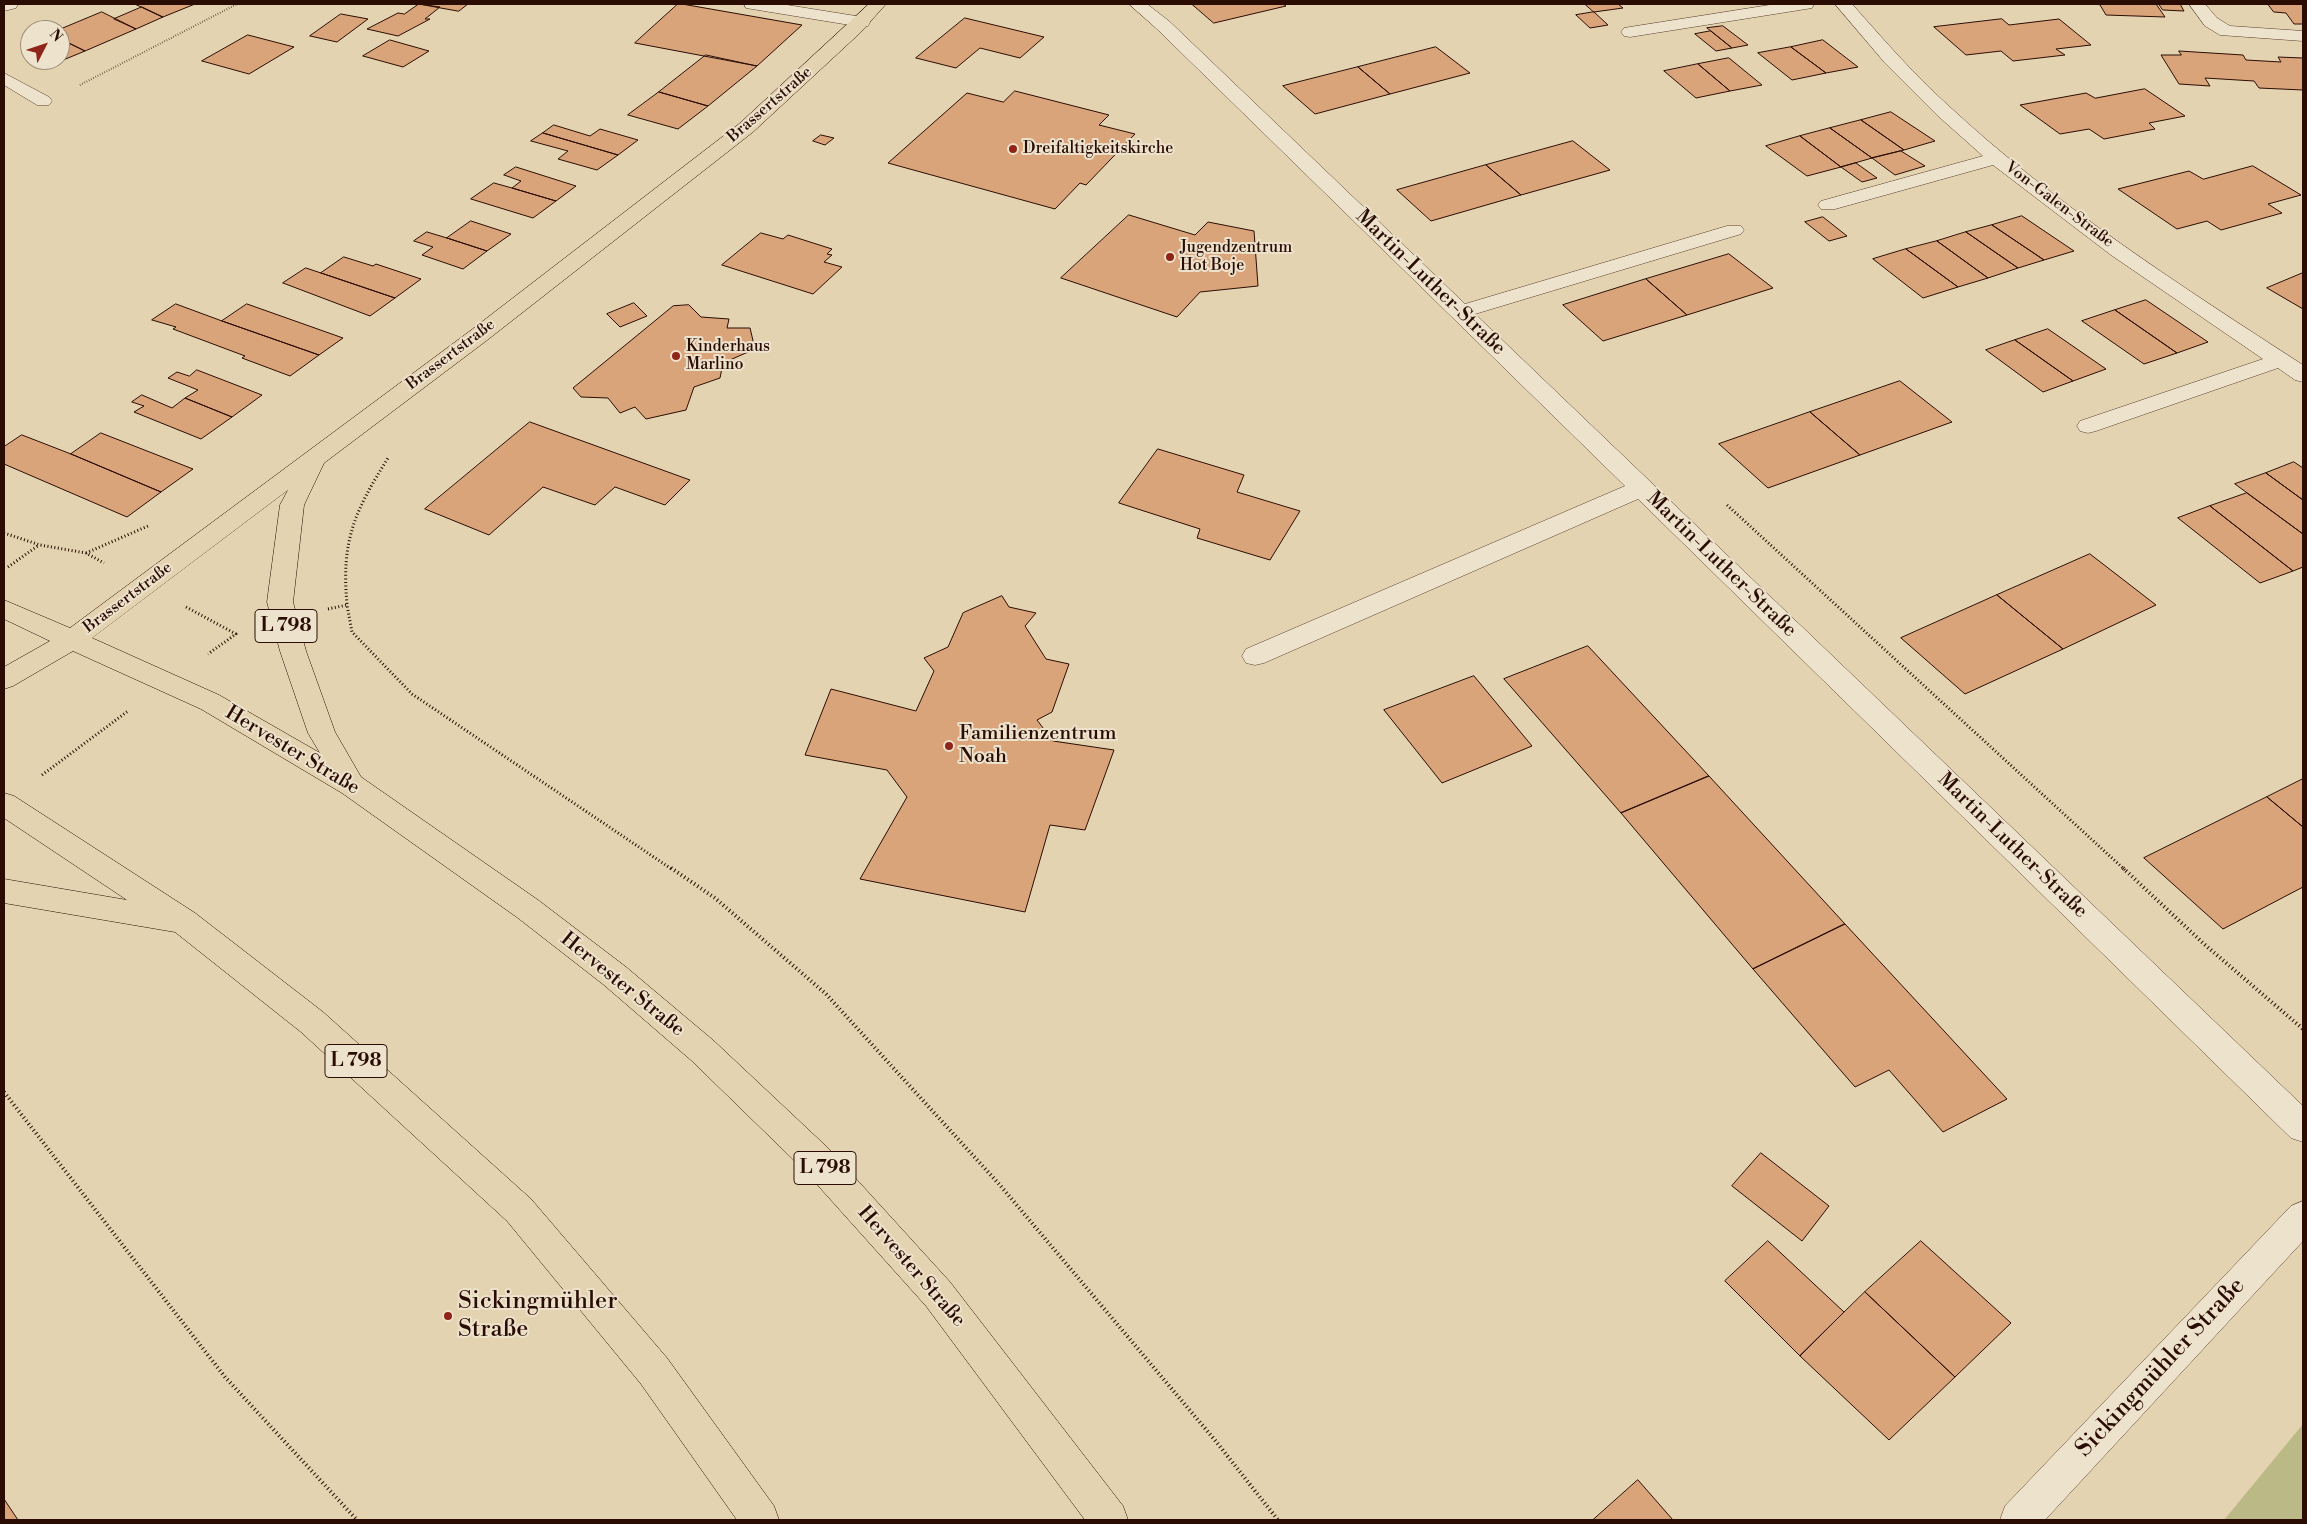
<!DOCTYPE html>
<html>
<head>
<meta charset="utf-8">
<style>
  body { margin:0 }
  #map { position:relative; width:2307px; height:1524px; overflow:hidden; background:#e4d3b0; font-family:"Libre Bodoni",serif }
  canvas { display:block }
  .frame { position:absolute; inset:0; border:5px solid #2a0c03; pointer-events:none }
  .north { position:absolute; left:20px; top:20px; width:50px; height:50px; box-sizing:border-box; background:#ede2cc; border:1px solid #9f8c7c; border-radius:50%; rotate:49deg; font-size:14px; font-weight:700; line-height:20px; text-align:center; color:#2a0c03 }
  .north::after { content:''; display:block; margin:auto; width:18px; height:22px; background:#8f2418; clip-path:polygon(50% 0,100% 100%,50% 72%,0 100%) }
</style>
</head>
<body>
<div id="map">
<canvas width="2307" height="1524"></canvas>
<div class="frame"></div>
<div class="north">N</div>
</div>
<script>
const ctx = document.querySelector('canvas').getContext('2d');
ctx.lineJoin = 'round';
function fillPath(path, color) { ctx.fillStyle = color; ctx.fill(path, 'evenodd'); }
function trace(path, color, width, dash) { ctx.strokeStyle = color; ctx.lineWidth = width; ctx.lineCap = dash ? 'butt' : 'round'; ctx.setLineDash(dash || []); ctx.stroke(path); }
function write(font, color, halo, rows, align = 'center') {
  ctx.font = font + ' "Libre Bodoni",serif'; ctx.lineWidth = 4; ctx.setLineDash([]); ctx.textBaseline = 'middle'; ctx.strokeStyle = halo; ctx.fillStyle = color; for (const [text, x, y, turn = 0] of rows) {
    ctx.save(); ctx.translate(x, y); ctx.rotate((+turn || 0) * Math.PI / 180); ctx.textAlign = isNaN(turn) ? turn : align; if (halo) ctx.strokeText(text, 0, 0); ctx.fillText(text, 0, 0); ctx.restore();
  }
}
fillPath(new Path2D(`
  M 2303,1424 L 2303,1520 L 2224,1520 Z`), '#bbba86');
const building = new Path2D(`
  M 135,4 L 195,4 L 163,17 Z
  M 419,4 L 468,4 L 459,11 Z
  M 419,4 L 440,7 L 425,19 L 430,19 L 398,36 L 367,29 L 398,13 L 404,14 Z
  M 678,4 L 682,4 L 802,25 L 757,66 L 635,43 Z
  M 1192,4 L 1283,4 L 1286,6 L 1214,23 Z
  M 1585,4 L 1618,4 L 1623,8 L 1594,12 Z
  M 2091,4 L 2156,4 L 2165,17 L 2106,15 L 2100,5 Z
  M 2159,4 L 2180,4 L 2184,11 L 2163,10 Z
  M 2268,4 L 2303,4 L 2303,24 L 2294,24 L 2286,13 L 2274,12 Z
  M 142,7 L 163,17 L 136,29 L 114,19 Z
  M 102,12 L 136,29 L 85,51 L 60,39 L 59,30 Z
  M 1594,12 L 1608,25 L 1590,28 L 1576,15 Z
  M 341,14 L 368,19 L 337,42 L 310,36 Z
  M 965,18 L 1044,37 L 1020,58 L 980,48 L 956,68 L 916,58 Z
  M 2002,19 L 2009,25 L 2059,19 L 2091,45 L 2056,49 L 2065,55 L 2013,61 L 2001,51 L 1966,55 L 1934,27 Z
  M 1723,26 L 1748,45 L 1732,48 L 1707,28 Z
  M 1711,31 L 1732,48 L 1716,51 L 1695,34 Z
  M 248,35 L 294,47 L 249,74 L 202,61 Z
  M 390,40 L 429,51 L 403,67 L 363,56 Z
  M 1823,40 L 1858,67 L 1826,73 L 1791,47 Z
  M 65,41 L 85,51 L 51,65 L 41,60 L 60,60 L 60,43 Z
  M 1436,47 L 1470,73 L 1390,94 L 1358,67 Z
  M 1791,47 L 1826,73 L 1792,80 L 1758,53 Z
  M 2179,51 L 2243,55 L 2246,60 L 2281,62 L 2278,57 L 2303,58 L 2303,90 L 2259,88 L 2254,81 L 2205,78 L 2210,86 L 2179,84 L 2161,55 L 2181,55 Z
  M 706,55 L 757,66 L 708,106 L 659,92 Z
  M 1729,58 L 1762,85 L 1730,91 L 1698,64 Z
  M 1698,64 L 1730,91 L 1696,98 L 1664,71 Z
  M 1358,67 L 1390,94 L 1315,114 L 1283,86 Z
  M 2145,89 L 2185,116 L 2149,123 L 2155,129 L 2104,139 L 2089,129 L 2060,134 L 2020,105 L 2086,93 L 2095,98 Z
  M 1015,91 L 1109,115 L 1099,125 L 1135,134 L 1086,185 L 1080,183 L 1055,209 L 888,163 L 967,93 L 1003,102 Z
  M 659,92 L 708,106 L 678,129 L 628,115 Z
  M 1891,112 L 1935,141 L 1904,150 L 1861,120 Z
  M 1861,120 L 1904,150 L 1872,158 L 1830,128 Z
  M 554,125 L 590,136 L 600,129 L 638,140 L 618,155 L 543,133 Z
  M 1830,128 L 1872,158 L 1841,167 L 1800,136 Z
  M 543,133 L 618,155 L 597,170 L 558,159 L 568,151 L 531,141 Z
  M 821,135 L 834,138 L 825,145 L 813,141 Z
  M 1800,136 L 1841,167 L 1807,176 L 1766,146 Z
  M 1573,141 L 1610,170 L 1521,195 L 1486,165 Z
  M 1901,151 L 1925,166 L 1895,175 L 1872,158 Z
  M 1856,163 L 1877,178 L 1862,182 L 1841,167 Z
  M 1486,165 L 1521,195 L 1431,221 L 1397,190 Z
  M 2253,166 L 2301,195 L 2268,204 L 2282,213 L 2221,230 L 2207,221 L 2177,229 L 2118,189 L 2189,171 L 2203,179 Z
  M 516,167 L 576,186 L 556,201 L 512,188 L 521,181 L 504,175 Z
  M 494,183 L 512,188 L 556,201 L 533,218 L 471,199 Z
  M 1129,215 L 1195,235 L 1208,222 L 1254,231 L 1258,286 L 1200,292 L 1177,317 L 1061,278 Z
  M 2022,216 L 2074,251 L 2044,260 L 1992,225 Z
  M 1823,217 L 1847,236 L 1829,241 L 1805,222 Z
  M 471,221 L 511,234 L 487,251 L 447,238 Z
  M 1992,225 L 2044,260 L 2018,268 L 1966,232 Z
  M 427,232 L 447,238 L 487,251 L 463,269 L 422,255 L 433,247 L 414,241 Z
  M 1966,232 L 2018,268 L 1988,278 L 1937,241 Z
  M 761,233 L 783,239 L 788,235 L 832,249 L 827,254 L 832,255 L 824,262 L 842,267 L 813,294 L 722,265 Z
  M 1937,241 L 1988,278 L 1958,287 L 1906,249 Z
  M 1906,249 L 1958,287 L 1923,298 L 1873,259 Z
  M 1729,254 L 1773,288 L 1687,315 L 1646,279 Z
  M 344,257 L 373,266 L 376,264 L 421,279 L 395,298 L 321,273 Z
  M 306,268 L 321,273 L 395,298 L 370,316 L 283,283 Z
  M 2303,273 L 2303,309 L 2267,288 Z
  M 1646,279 L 1687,315 L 1603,341 L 1563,305 Z
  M 2146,300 L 2208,342 L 2177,353 L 2115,310 Z
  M 634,303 L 647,316 L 620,327 L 607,314 Z
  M 176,304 L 222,321 L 319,355 L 290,376 L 242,358 L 245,356 L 173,329 L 176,327 L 152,320 Z
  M 247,304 L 343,338 L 319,355 L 222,321 Z
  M 689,305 L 701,317 L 729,319 L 727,328 L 750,328 L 755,349 L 723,363 L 720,378 L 694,387 L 686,410 L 646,419 L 635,407 L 620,413 L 608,398 L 581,397 L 573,388 L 673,306 Z
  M 2115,310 L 2177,353 L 2144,364 L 2082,321 Z
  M 2048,329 L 2106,369 L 2073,381 L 2015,340 Z
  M 2015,340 L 2073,381 L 2043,392 L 1986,350 Z
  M 197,370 L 262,395 L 232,417 L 185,398 L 198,390 L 168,378 L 177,372 L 189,376 Z
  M 1900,381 L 1952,422 L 1860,455 L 1810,412 Z
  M 142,395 L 172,408 L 185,398 L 232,417 L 201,439 L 134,412 L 144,406 L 132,402 Z
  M 1810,412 L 1860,455 L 1768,488 L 1719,444 Z
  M 530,422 L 690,480 L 665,505 L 615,487 L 595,505 L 543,487 L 489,535 L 425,509 Z
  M 101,433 L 193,469 L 161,492 L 71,454 Z
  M 22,435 L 71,454 L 161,492 L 127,517 L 4,464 L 4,447 Z
  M 1158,449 L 1244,475 L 1237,492 L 1300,511 L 1270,560 L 1197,538 L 1200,529 L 1119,503 Z
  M 2294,462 L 2303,468 L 2303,500 L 2266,473 Z
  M 2266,473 L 2303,500 L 2303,534 L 2235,484 Z
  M 2247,493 L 2303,534 L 2303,567 L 2293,571 L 2210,506 Z
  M 2210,506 L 2293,571 L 2260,583 L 2178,518 Z
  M 2090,554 L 2156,605 L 2063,649 L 1997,595 Z
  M 1997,595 L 2063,649 L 1965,694 L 1901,638 Z
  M 1002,596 L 1009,607 L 1036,613 L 1025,626 L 1046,659 L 1069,664 L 1052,712 L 1037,720 L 1053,741 L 1114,750 L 1085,830 L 1050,825 L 1025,912 L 860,879 L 907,797 L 887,770 L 805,755 L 831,689 L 916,711 L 934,671 L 924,658 L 948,647 L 963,613 Z
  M 1588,646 L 1709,776 L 1621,813 L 1504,679 Z
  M 1474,676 L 1532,746 L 1442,783 L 1384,710 Z
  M 1709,776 L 1845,924 L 1753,969 L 1621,813 Z
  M 2303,779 L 2303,827 L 2267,797 Z
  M 2267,797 L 2303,827 L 2303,887 L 2223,929 L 2144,858 Z
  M 1845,924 L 2007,1099 L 1943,1132 L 1889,1070 L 1855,1087 L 1753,969 Z
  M 1761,1153 L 1829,1206 L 1802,1241 L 1732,1186 Z
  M 1768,1241 L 1844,1312 L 1800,1356 L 1725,1281 Z
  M 1921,1241 L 2011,1323 L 1955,1377 L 1865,1292 Z
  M 1865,1292 L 1955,1377 L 1889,1440 L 1800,1356 Z
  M 1638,1480 L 1673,1520 L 1593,1520 Z
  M 4,1499 L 18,1520 L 4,1520 Z`);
fillPath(building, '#daa47b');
trace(building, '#2a0c03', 1);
const minor = new Path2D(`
  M 4,4 L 18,4 L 16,8 L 4,11 Z
  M 744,4 L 781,4 L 862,17 L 868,18 L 870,22 L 868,26 L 862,27 L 752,9 L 746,8 Z
  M 1129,4 L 1147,4 L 1169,21 L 1465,304 L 1727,226 L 1741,226 L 1744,230 L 1741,234 L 1475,314 L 2303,1106 L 2303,1142 L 2291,1138 L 1638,499 L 1264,663 L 1255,665 L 1246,663 L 1242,656 L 1246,649 L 1625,486 L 1157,29 Z
  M 1776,4 L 1814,4 L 1812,8 L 1806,9 L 1630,37 L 1624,36 L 1621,32 L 1624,28 L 1630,27 Z
  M 1835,4 L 1852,4 C 1884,40 1915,76 1951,108 C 2058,207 2181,286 2303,365 L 2303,382 L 2295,380 L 2278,368 L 2096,431 L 2088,433 L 2080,431 L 2077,426 L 2080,421 L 2263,359 L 2111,255 L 1993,165 L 1835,209 L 1821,209 L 1818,205 L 1821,201 L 1983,156 L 1938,116 L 1885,63 Z
  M 2189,4 L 2205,4 L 2217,18 L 2230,26 L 2303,31 L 2303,41 L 2220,35 L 2205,26 Z
  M 4,73 L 49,97 L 52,101 L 49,105 L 37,105 L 4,85 Z
  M 2303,1201 L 2303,1241 L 2045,1520 L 2000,1520 L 2005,1506 L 2291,1206 Z`);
const major = new Path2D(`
  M 869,4 L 886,4 L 860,33 L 753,132 L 486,341 L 324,463 L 304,505 L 293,602 L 306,651 L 335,732 L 361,777 L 538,900 L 626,967 L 714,1041 L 828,1148 L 950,1282 L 1123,1506 L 1128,1520 L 1085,1520 L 926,1306 L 804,1170 L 692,1061 L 604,985 L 518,918 L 342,793 L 201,709 L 73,651 L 13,686 L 4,689 L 4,667 L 50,641 L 4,619 L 4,600 L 70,628 L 470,331 L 739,124 ZM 288,490 L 280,505 L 267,602 L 280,651 L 308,733 L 320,753 L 219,695 L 92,638 Z
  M 4,793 L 14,796 L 195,913 L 323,1012 L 531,1199 L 667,1358 L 774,1506 L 779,1520 L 737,1520 L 641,1384 L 507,1221 L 301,1032 L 175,932 L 4,903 L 4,879 L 127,900 L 4,818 Z`);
trace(minor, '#583e2e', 1);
trace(major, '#2a0c03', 1);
trace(new Path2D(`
  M 80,85 L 237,4`), '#2a0c03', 2, [0.5, 2]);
trace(new Path2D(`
  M 1727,505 L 2125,870
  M 4,533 L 40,545 L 86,553 L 104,563
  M 86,553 L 148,526
  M 8,567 L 39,545
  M 347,604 C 341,540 355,511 388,458
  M 186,607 L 236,634 L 208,654
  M 328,609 L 347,605 L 352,632 L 412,694 L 673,870
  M 42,775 L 128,711`), '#2a0c03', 3, [1, 2.5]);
trace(new Path2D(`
  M 671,868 L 715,898 L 826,994 L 999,1184 L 1214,1439 L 1278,1520
  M 2123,868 L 2204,944 L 2303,1029
  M 4,1092 L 225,1377 L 357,1520`), '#2a0c03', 4, [1, 3]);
fillPath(minor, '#ede2cc');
fillPath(major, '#e4d3b0');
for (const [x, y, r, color] of [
  [1013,149,5,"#8f2418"],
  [1170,257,5,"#8f2418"],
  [676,356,5,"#8f2418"],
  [949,746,5,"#8f2418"],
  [448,1316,5,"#8f2418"]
]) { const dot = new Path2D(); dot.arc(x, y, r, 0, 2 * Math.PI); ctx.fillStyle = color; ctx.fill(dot); trace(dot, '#ede2cc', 2); }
write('16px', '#2a0c03', '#ede2cc', [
  ["Brassertstraße",770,105,-41],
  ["Von-Galen-Straße",2059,205,37],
  ["Brassertstraße",451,355,-37],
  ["Brassertstraße",128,598,-37]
]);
write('16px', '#2a0c03', '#ede2cc', [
  ["Dreifaltigkeitskirche",1023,149],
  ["Jugendzentrum",1180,248],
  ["Hot Boje",1180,266],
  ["Kinderhaus",686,347],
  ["Marlino",686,365]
], 'left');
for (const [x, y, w] of [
  [286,626,62],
  [356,1061,62],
  [825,1168,62]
]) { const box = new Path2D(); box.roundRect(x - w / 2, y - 16.5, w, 33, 4); ctx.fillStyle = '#ede2cc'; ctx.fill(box); trace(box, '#2a0c03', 1); }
write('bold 19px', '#2a0c03', null, [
  ["L 798",286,626],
  ["L 798",356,1061],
  ["L 798",825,1168]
]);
write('20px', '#2a0c03', '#ede2cc', [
  ["Martin-Luther-Straße",1430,283,44],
  ["Martin-Luther-Straße",1721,565,44],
  ["Hervester Straße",292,751,31],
  ["Martin-Luther-Straße",2012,846,44],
  ["Hervester Straße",622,985,39],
  ["Hervester Straße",911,1267,49]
]);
write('20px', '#2a0c03', '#ede2cc', [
  ["Familienzentrum",959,734],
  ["Noah",959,757]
], 'left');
write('24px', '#2a0c03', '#ede2cc', [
  ["Sickingmühler",458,1302],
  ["Straße",458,1330]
], 'left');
write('24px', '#2a0c03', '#ede2cc', [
  ["Sickingmühler Straße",2161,1368,-47]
]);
</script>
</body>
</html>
